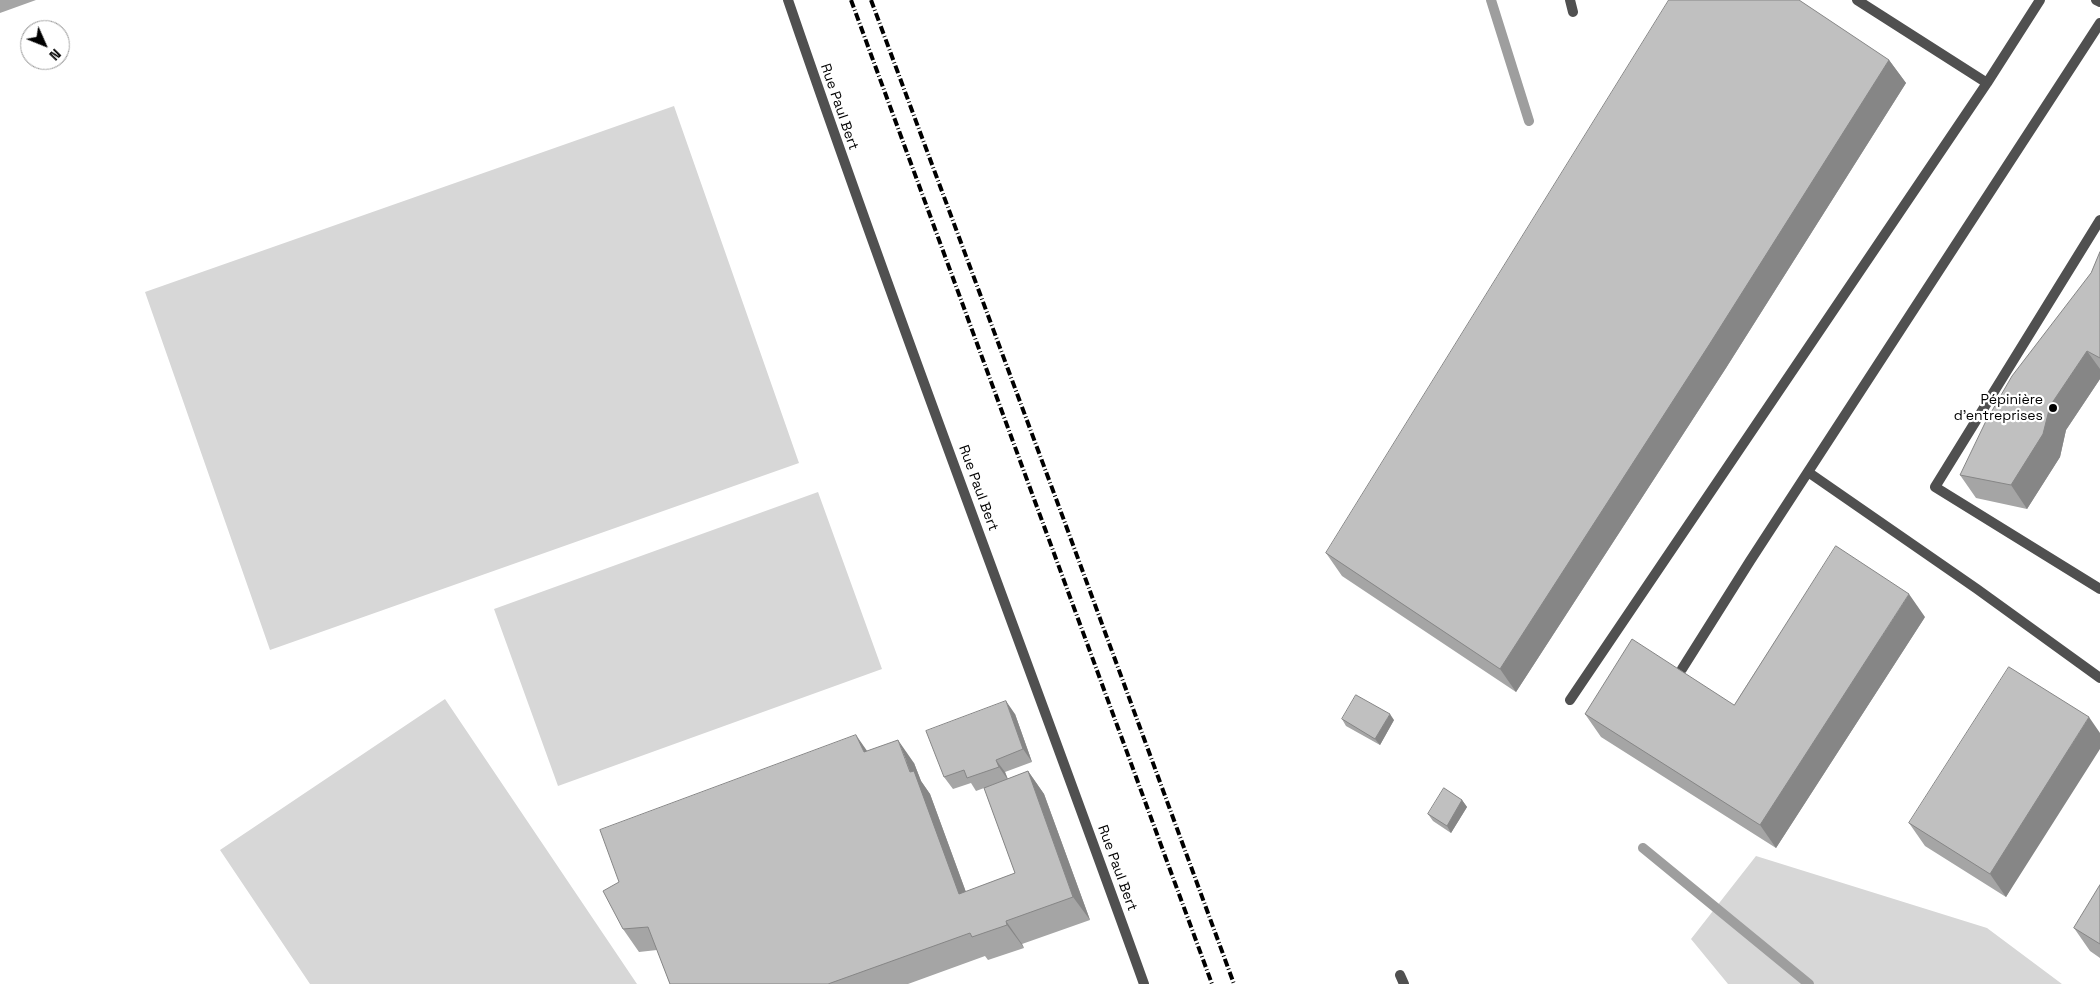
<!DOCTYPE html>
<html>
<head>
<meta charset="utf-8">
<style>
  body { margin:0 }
  #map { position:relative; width:2100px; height:984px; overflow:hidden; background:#fff; font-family:"Space Grotesk",sans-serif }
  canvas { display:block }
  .north { position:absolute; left:20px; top:20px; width:50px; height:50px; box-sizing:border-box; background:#fff; border:1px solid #999; border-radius:50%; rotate:134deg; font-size:14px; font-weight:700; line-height:20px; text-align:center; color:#000 }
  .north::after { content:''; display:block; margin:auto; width:18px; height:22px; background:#000; clip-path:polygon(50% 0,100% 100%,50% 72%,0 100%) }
</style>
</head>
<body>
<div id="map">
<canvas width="2100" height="984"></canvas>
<div class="north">N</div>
</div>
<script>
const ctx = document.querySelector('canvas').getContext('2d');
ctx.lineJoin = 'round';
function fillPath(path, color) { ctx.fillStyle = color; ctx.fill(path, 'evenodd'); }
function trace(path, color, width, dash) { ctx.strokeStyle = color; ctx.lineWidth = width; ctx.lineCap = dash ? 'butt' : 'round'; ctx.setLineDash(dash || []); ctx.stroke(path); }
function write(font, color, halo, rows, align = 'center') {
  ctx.font = font + ' "Space Grotesk",sans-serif'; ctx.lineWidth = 4.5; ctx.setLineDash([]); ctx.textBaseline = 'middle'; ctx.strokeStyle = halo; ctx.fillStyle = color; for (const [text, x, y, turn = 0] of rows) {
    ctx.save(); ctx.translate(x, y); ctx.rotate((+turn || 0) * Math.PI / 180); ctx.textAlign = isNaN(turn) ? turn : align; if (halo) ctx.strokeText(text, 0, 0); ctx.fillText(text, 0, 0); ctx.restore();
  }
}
fillPath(new Path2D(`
  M 674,106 L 799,463 L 270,650 L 145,292 Z
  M 818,492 L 882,669 L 558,786 L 494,609 Z
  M 445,699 L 637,984 L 310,984 L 220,850 Z
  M 1756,856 L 1987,928 L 2062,984 L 1728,984 L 1691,939 Z`), '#d7d7d7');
trace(new Path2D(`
  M 1491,0 L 1529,121
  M 1643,848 L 1809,984`), '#9e9e9e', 10);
trace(new Path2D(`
  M 788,0 C 901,330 1026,656 1144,984
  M 1570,0 L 1573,12
  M 1857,0 L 1987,83
  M 2100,220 L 1935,487 L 2100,589
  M 1808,472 L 1977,589 L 2100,678
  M 1682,669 L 1750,561 L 2100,23
  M 1570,700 L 1987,83 L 2040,0`), '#505050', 10);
trace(new Path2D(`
  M 2096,0 L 2100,2
  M 1400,975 L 1404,984`), '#505050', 10);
trace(new Path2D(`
  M 851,0 L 1212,984
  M 871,0 L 1065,523 L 1234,984`), '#000', 4, [8, 2.5, 1, 2.5]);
fillPath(new Path2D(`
  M 0,0 L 36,0 L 0,13 Z
  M 1889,60 L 1906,83 L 1726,368 L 1516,692 L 1342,576 L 1326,553 Z
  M 2100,252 L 2100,379 L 2066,430 L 2060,457 L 2027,509 L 1976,498 L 1960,475 L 2091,273 Z
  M 1925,617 L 1776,848 L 1601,737 L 1585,714 L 1734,705 Z
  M 1015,714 L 1032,762 L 1005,772 L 1008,779 L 1028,771 L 1044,794 L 1090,920 L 1022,944 L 1024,948 L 988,960 L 985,956 L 908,984 L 670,984 L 657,950 L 639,952 L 623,929 L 867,751 L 914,763 L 921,781 L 930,794 L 966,892 L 1015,873 L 984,788 L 976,791 L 971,783 L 953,789 L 944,777 Z
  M 1342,719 L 1394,720 L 1380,745 L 1346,726 Z
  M 2100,733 L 2006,897 L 1925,846 L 1909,823 Z
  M 1462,800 L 1467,807 L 1451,833 L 1433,821 L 1428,814 Z
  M 2100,885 L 2100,958 L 2090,951 L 2074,928 Z`), '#a5a5a5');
fillPath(new Path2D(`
  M 1889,60 L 1906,83 L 1726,368 L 1516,692 L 1500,669 Z
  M 2087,351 L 2100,369 L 2100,379 L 2066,430 L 2060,457 L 2027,509 L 2011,485 L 2050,406 Z
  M 1909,594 L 1925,617 L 1776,848 L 1760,825 Z
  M 1006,701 L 1015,714 L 1032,762 L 1023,749 Z
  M 1390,714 L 1394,720 L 1380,745 L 1375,739 Z
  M 2089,717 L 2100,733 L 2100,749 L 2006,897 L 1990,874 Z
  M 856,735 L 872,758 L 864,752 Z
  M 898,740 L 914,763 L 921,781 L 930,794 L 975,917 L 959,894 Z
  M 996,760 L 1005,772 L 1008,780 L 999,767 Z
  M 1028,771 L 1044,794 L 1090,920 L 1073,897 Z
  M 1462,800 L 1467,807 L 1451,833 L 1447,826 Z
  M 1006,921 L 1022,944 L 1024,948 L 1007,925 Z`), '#868686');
const building = new Path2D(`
  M 1669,0 L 1799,0 L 1889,60 L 1709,345 L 1500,669 L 1326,553 Z
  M 2100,252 L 2100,358 L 2087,351 L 2050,406 L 2043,434 L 2011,485 L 1960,475 L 1985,423 L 2012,376 L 2091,273 Z
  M 1836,546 L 1909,594 L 1760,825 L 1585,714 L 1632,639 L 1734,705 Z
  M 2009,667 L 2089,717 L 1990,874 L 1909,823 Z
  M 1356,695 L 1390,714 L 1375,739 L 1342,719 Z
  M 1006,701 L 1023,749 L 996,760 L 999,767 L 967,778 L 964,770 L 944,777 L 926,731 Z
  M 856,735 L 864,752 L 898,740 L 910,772 L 914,771 L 959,894 L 1015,873 L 984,788 L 1028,771 L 1073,897 L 1006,921 L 1007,925 L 972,937 L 970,933 L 828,984 L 670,984 L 648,927 L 623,929 L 603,891 L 619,882 L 600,830 Z
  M 1444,788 L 1462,800 L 1447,826 L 1428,814 Z
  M 2100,885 L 2100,944 L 2074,928 Z`);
fillPath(building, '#c0c0c0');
trace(building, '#868686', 1);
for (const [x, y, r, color] of [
  [2053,408,5,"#000"]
]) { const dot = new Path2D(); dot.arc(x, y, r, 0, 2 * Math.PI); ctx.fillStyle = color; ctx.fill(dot); trace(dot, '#fff', 2); }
write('14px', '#000', '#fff', [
  ["Rue Paul Bert",839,107,71],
  ["Rue Paul Bert",978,488,70],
  ["Rue Paul Bert",1117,868,70]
]);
write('14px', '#000', '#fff', [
  ["Pépinière",2043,400],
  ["d'entreprises",2043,416]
], 'right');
</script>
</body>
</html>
